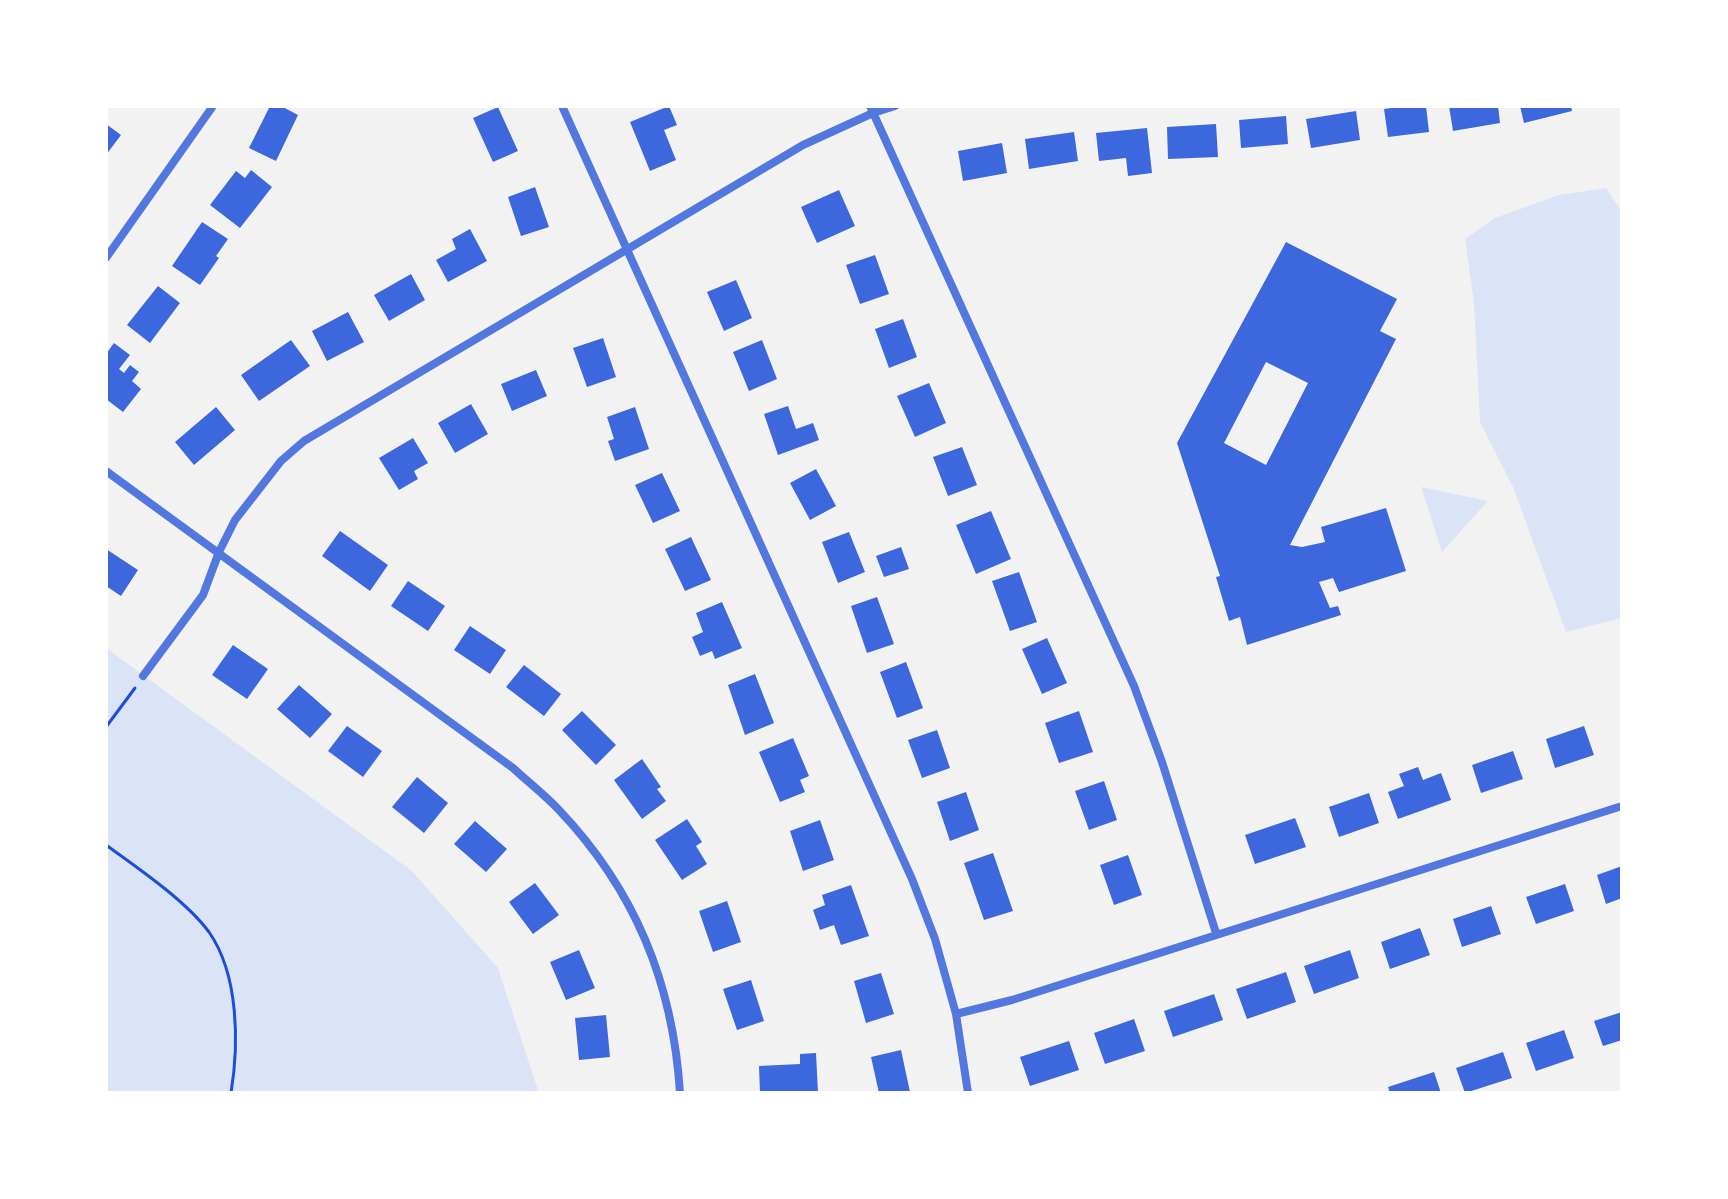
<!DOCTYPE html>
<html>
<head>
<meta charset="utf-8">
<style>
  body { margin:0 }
  #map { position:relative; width:1728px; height:1199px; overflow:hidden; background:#f2f2f2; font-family:"Libre Baskerville",serif }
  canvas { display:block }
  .frame { position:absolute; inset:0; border:108px solid #fff; pointer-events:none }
</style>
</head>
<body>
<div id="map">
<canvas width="1728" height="1199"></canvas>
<div class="frame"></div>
</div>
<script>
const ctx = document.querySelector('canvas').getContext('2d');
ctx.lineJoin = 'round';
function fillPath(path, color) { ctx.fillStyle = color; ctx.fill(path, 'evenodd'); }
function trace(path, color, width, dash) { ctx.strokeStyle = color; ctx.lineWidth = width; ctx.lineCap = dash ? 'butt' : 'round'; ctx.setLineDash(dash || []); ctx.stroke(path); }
fillPath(new Path2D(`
  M 1606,188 L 1622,212 L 1622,618 L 1566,632 L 1513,487 L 1480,422 L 1474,303 L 1465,239 L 1495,218 L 1559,195 Z
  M 1421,487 L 1488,501 L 1442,552 Z
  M 106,648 L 412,871 L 498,968 L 539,1093 L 106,1093 Z`), '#dbe4f7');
fillPath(new Path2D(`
  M 270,106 L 281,106 L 298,115 L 276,161 L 249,148 Z
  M 669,106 L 677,125 L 664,130 L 676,160 L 650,171 L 630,122 Z
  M 1406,106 L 1426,106 L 1429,132 L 1388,137 L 1384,109 Z
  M 1449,106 L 1498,106 L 1500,123 L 1453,131 Z
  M 1520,106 L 1571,106 L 1572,111 L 1524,123 Z
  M 498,107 L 518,151 L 493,162 L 473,118 Z
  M 1356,111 L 1360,140 L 1311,148 L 1306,119 Z
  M 1286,116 L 1288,144 L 1241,148 L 1239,120 Z
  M 106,124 L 121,135 L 106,155 Z
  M 1216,124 L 1218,157 L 1168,159 L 1167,127 Z
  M 1147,128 L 1152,173 L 1128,176 L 1126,158 L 1099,161 L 1096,133 Z
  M 1074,132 L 1078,161 L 1029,169 L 1025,139 Z
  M 1002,143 L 1007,173 L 963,181 L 958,151 Z
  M 251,170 L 272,187 L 240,228 L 210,205 L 236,171 L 245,178 Z
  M 535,187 L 549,227 L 521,236 L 508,197 Z
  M 839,190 L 855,226 L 817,243 L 801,207 Z
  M 202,222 L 228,239 L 216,256 L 219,258 L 200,285 L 172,266 Z
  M 470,229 L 487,261 L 448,282 L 436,260 L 456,249 L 452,239 Z
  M 1286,242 L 1397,299 L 1380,331 L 1396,339 L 1290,545 L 1302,547 L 1325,542 L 1321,527 L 1386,508 L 1406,571 L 1339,592 L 1333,578 L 1319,582 L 1330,608 L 1338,606 L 1341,615 L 1247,645 L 1240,617 L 1229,621 L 1216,577 L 1220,576 L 1177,443 ZM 1266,362 L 1308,383 L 1266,465 L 1224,443 Z
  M 875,255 L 889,294 L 860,304 L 846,265 Z
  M 411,274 L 425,300 L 389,321 L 374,295 Z
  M 736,280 L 752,318 L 724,331 L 707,292 Z
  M 158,286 L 180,303 L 150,343 L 127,325 Z
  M 348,312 L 364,342 L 327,361 L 312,331 Z
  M 903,319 L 917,357 L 889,368 L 875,329 Z
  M 603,338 L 616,377 L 587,387 L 573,348 Z
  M 291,340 L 310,366 L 259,401 L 241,375 Z
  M 762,340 L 777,379 L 749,391 L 733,352 Z
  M 114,343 L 130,355 L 119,369 L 124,373 L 130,365 L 139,372 L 132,381 L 141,389 L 123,412 L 106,399 L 106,354 Z
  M 536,370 L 547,396 L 512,411 L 501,384 Z
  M 929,383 L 946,423 L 915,437 L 897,396 Z
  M 471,404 L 488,434 L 455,453 L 438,423 Z
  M 788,406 L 796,429 L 813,423 L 819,440 L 778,455 L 764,414 Z
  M 216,407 L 235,430 L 194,465 L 175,442 Z
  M 635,407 L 649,449 L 615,461 L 608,441 L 614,439 L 607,417 Z
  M 413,438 L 428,463 L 414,471 L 418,479 L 399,490 L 379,458 Z
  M 962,447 L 977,485 L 948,496 L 933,457 Z
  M 816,469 L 836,506 L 810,520 L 790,483 Z
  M 662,473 L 680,511 L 653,523 L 635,485 Z
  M 991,511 L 1011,559 L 976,574 L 956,525 Z
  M 340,531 L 388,565 L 370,591 L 322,556 Z
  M 849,532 L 865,572 L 838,583 L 822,542 Z
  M 691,537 L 711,580 L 685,591 L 665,549 Z
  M 901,547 L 909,569 L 884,577 L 876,556 Z
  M 106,549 L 138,570 L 121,596 L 106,586 Z
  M 1019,572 L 1037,622 L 1010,631 L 992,581 Z
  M 408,581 L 445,606 L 428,631 L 391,606 Z
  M 877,597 L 894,644 L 867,653 L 851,606 Z
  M 722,602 L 742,648 L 715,659 L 712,651 L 700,656 L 692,637 L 703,632 L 696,613 Z
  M 470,626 L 506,650 L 490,674 L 454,650 Z
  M 1047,638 L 1067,683 L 1042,694 L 1022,649 Z
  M 233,645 L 268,669 L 247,699 L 212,675 Z
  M 906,662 L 923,708 L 897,718 L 880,672 Z
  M 524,665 L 561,694 L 544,716 L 506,687 Z
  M 755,674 L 774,723 L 745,735 L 728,685 Z
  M 299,685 L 332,714 L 310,738 L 277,709 Z
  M 582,711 L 616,745 L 596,765 L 562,730 Z
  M 1079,711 L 1093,752 L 1059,763 L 1045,723 Z
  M 347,726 L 382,751 L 363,777 L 328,751 Z
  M 1584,726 L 1594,755 L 1555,768 L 1546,739 Z
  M 937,730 L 950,768 L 922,778 L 908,740 Z
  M 793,738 L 809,776 L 800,780 L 805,792 L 780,802 L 759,752 Z
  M 1513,751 L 1523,779 L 1481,793 L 1472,765 Z
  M 642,759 L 661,787 L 657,789 L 666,801 L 642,819 L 614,780 Z
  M 1418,767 L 1423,780 L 1441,773 L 1451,800 L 1398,819 L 1388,792 L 1404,786 L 1399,774 Z
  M 417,777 L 448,803 L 424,833 L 392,807 Z
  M 1104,781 L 1117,820 L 1089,830 L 1075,791 Z
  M 966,792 L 979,830 L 950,841 L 937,802 Z
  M 1369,793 L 1379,823 L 1339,837 L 1329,807 Z
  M 1295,818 L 1306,847 L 1255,864 L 1245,835 Z
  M 687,819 L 702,842 L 696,846 L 707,864 L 682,880 L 655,840 Z
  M 820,820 L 834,860 L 803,871 L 790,831 Z
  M 475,821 L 507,849 L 486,872 L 454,844 Z
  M 993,853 L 1013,911 L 984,920 L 964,863 Z
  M 1128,855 L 1142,895 L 1114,905 L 1100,865 Z
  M 1622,866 L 1622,898 L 1606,904 L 1597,875 Z
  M 535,883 L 559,915 L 533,934 L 509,902 Z
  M 1565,884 L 1574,911 L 1536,924 L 1526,897 Z
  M 851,885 L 869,936 L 841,945 L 834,925 L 820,930 L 813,910 L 825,905 L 822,895 Z
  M 727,901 L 741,942 L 713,952 L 699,911 Z
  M 1491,906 L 1501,934 L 1462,947 L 1453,919 Z
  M 1420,928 L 1430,955 L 1390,969 L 1381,942 Z
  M 579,950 L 595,988 L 566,1000 L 550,962 Z
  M 1350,950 L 1359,978 L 1314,994 L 1304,966 Z
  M 1286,972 L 1296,1002 L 1247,1019 L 1236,989 Z
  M 881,973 L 894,1014 L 866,1023 L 854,981 Z
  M 751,980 L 764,1021 L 737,1030 L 723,989 Z
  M 1214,994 L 1223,1020 L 1173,1037 L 1164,1011 Z
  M 1622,1012 L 1622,1040 L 1603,1046 L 1594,1021 Z
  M 606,1015 L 610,1057 L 579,1060 L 575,1018 Z
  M 1134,1019 L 1145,1051 L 1105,1064 L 1094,1033 Z
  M 1564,1030 L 1574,1058 L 1536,1071 L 1526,1043 Z
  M 1069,1041 L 1079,1070 L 1030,1086 L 1020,1057 Z
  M 901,1050 L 910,1092 L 879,1093 L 871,1057 Z
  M 1503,1052 L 1512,1078 L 1465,1093 L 1456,1068 Z
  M 816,1053 L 818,1093 L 760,1093 L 759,1066 L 800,1064 L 800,1054 Z
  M 1434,1072 L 1441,1093 L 1390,1093 L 1388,1087 Z`), '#3d67dc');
trace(new Path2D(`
  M 106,727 L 135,688
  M 106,845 C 138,868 186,901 209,932 C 239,975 239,1044 231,1093`), '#1d4ed8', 3);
trace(new Path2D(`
  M 562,106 L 912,879 L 935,939 L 956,1014 L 968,1093
  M 870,106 L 1134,686 L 1162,762 L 1216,933
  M 106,258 L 213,106
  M 106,471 L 513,768 C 528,782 545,795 559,810 C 635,890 673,983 680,1093
  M 143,676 L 203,595 L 219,552 L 235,520 L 281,461 L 304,441 L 803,145 L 873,113 L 895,106
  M 956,1014 L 1012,1000 L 1622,806`), '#5277de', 8);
</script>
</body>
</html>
